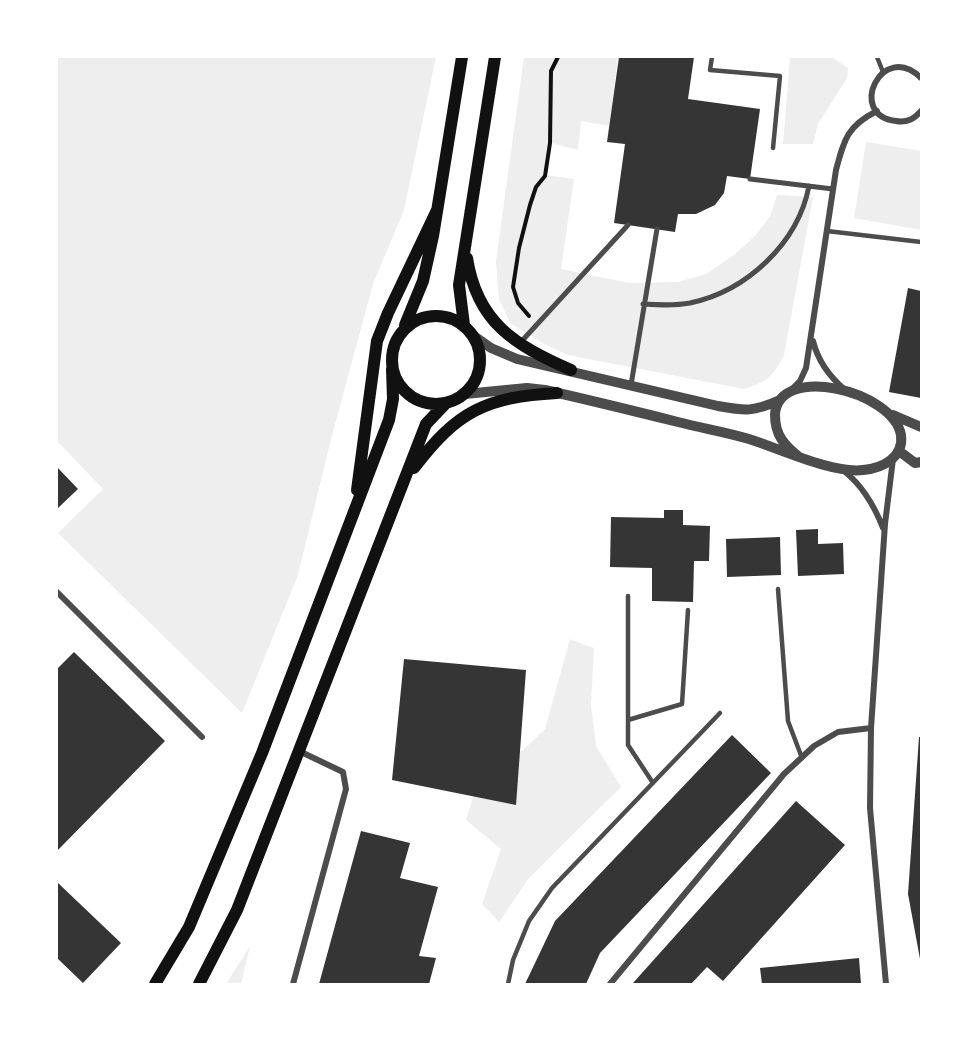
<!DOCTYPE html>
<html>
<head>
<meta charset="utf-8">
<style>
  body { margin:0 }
  #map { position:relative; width:978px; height:1041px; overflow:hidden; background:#fff; font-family:Roboto,sans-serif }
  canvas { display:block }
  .frame { position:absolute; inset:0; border:58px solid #fff; pointer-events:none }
</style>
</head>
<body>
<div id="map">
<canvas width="978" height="1041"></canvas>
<div class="frame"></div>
</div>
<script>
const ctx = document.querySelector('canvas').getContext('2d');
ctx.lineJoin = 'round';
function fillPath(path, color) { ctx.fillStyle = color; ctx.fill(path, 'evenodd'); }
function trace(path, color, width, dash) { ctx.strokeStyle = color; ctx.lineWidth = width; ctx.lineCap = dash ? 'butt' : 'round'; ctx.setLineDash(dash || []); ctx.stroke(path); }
fillPath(new Path2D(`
  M 57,57 L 436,57 L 404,210 L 373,284 L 330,443 L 298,575 L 242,713 L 58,533 L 103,489 L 57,441 Z
  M 524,57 L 618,57 L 609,126 L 581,121 L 578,150 L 551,143 L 545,175 L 574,179 L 561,269 L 629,283 L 678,282 L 706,274 L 734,255 L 756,235 L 770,216 L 777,195 L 813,197 L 784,355 C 773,377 767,382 744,389 L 568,355 L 544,344 L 510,323 L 499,299 L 496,261 Z
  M 832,57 L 848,68 L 847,78 L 818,124 L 813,144 L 783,144 L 790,58 Z
  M 866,142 L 921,151 L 921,230 L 854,218 Z
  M 570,639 L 594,648 L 591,705 L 596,746 L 621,787 L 529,878 L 499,922 L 482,904 L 501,849 L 466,820 L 485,759 L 507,758 L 523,750 L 545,729 Z
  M 250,946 L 241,984 L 226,984 Z`), '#eee');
fillPath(new Path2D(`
  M 619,57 L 694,57 L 688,99 L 760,109 L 750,179 L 727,176 L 724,193 L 715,205 L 696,214 L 678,214 L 675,232 L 614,223 L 625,144 L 607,142 Z
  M 908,288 L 921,291 L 921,398 L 889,392 Z
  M 57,467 L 78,489 L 57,509 Z
  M 664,510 L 683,510 L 683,525 L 710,526 L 709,561 L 694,561 L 693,602 L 652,601 L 652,568 L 610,567 L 611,517 L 664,518 Z
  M 818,529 L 818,544 L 843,543 L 844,574 L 798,576 L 796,530 Z
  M 780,537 L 781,575 L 727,577 L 726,539 Z
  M 74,652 L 165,741 L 57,851 L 57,669 Z
  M 404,659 L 526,670 L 516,805 L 392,780 Z
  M 732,735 L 771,773 L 600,953 L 586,984 L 525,984 L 555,921 Z
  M 919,737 L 921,737 L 920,959 L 908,894 Z
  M 796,801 L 845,845 L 723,981 L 707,967 L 691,984 L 634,984 L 633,983 Z
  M 361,831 L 410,843 L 400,878 L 438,887 L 419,956 L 436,958 L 429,984 L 319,984 Z
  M 57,882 L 121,943 L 83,983 L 57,958 Z
  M 859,958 L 861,984 L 762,984 L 760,968 Z`), '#353535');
trace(new Path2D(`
  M 529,316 L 518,303 L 513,287 L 519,248 L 530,205 L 536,187 L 545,176 L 550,143 L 551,71 L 558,57`), '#111', 4);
trace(new Path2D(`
  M 712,57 L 710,70 L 780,76 L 773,148
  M 877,57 L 883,72
  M 827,231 L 921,242
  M 778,589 L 788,721 L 802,758
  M 628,596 L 628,745 L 653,783
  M 628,720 L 682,704 L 688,610
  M 508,984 L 513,960 L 529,921 L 552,888 L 720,713`), '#4c4c4c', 4.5);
trace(new Path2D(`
  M 750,179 L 833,189
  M 643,304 C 659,305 674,306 690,303 C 747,291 798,243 809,186
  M 520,343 L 628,225
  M 631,385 L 657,229`), '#4c4c4c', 5);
trace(new Path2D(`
  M 921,78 C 882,39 846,116 896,121 C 907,123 914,119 921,111
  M 813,341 C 818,361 829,376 844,389
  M 793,388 L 800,381 L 806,368 L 836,170 C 844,140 847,126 877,111
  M 844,471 C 863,486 874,505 883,528
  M 57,592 L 202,737
  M 293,984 L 346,789 L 343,772 L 299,751
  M 610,984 L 784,774 L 814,746 L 838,732 L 871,728
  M 886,984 L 870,808 L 871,728 L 885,524 L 893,459`), '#4c4c4c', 6);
trace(new Path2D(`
  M 474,336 L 491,348 L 517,359 L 718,406 C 746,411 753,412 780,400
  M 465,394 L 527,388 L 545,390 C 589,400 634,411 678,422 C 701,428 726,432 749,439 C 778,448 833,474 863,470 C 882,468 904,458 901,435 C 893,390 777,363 775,415 C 775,435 784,445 799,457
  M 893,415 L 921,427
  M 899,451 L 915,463 L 921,462`), '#4c4c4c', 10);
trace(new Path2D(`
  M 467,258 C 477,323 515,345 571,370
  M392 360a44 44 0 1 1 88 0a44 44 0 1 1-88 0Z
  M 405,325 L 423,281 L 433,236 L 462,57
  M 464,325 L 459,285 L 495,57
  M 414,468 C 457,411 486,397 557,393
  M 357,490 L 377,341 L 388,313 L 437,210
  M 155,984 L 189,927 L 262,753 L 389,420 L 393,399 L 392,369
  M 199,984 L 237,910 L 426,424 L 445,404`), '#111', 12);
</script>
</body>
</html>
